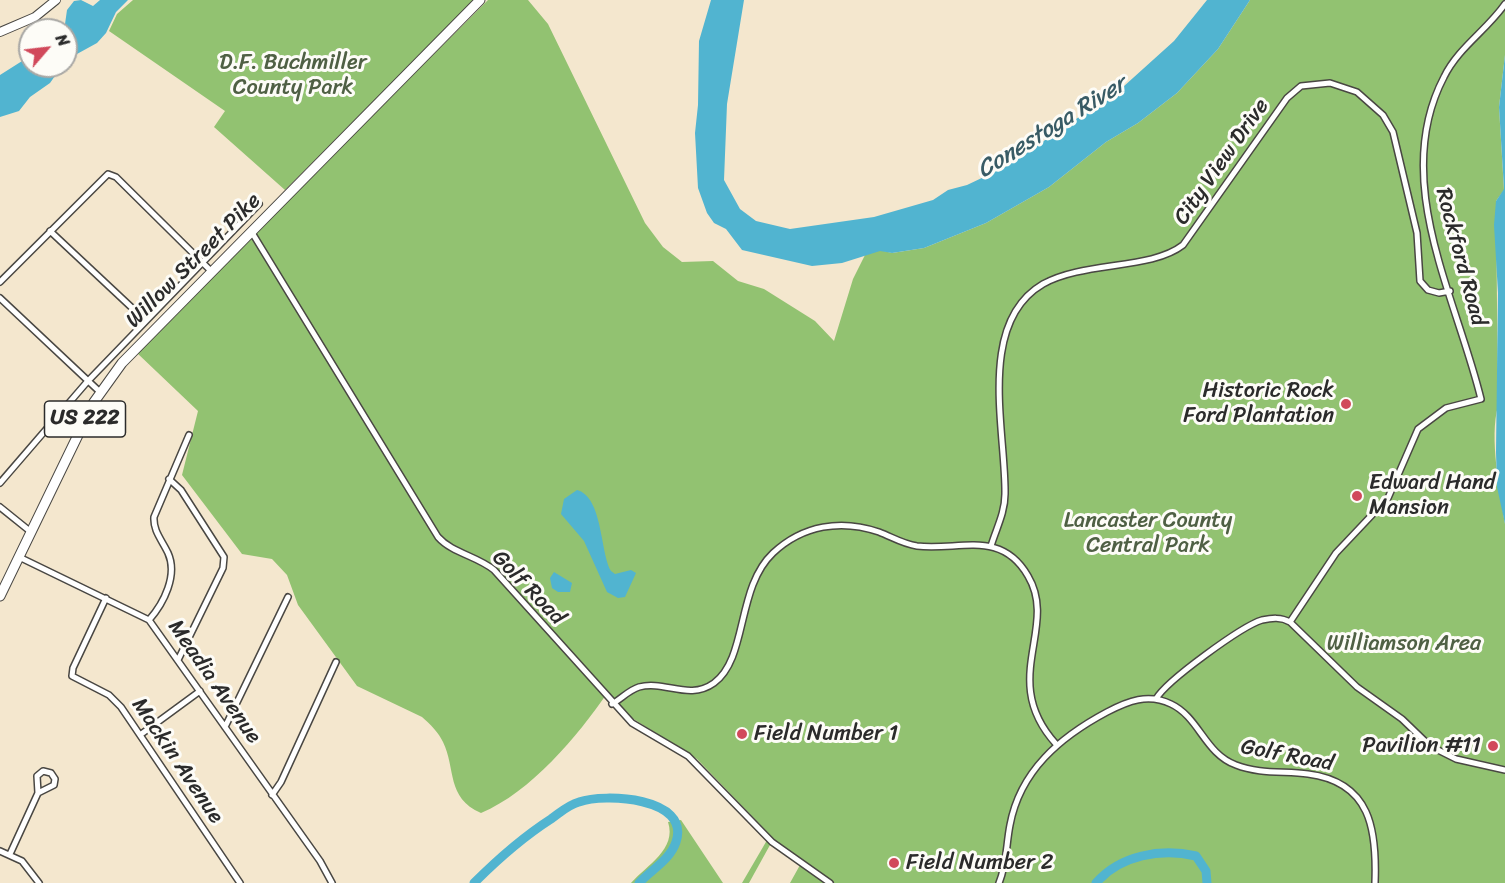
<!DOCTYPE html>
<html>
<head>
<meta charset="utf-8">
<style>
  body { margin:0 }
  #map { position:relative; width:1505px; height:883px; overflow:hidden; background:#f4e7ce; font-family:Sriracha,sans-serif }
  canvas { display:block }
  .north { position:absolute; left:18px; top:18px; width:60px; height:60px; box-sizing:border-box; background:#fdfcf7; border:2px solid #a9a8a5; border-radius:50%; rotate:62deg; font-size:16px; font-weight:700; line-height:24px; text-align:center; color:#2b2b2b }
  .north::after { content:''; display:block; margin:auto; width:21px; height:27px; background:#d1495b; clip-path:polygon(50% 0,100% 100%,50% 72%,0 100%) }
</style>
</head>
<body>
<div id="map">
<canvas width="1505" height="883"></canvas>
<div class="north">N</div>
</div>
<script>
const ctx = document.querySelector('canvas').getContext('2d');
ctx.lineJoin = 'round';
function fillPath(path, color) { ctx.fillStyle = color; ctx.fill(path, 'evenodd'); }
function trace(path, color, width, dash) { ctx.strokeStyle = color; ctx.lineWidth = width; ctx.lineCap = dash ? 'butt' : 'round'; ctx.setLineDash(dash || []); ctx.stroke(path); }
function write(font, color, halo, rows, align = 'center') {
  ctx.font = font + ' Sriracha,sans-serif'; ctx.lineWidth = 6; ctx.setLineDash([]); ctx.textBaseline = 'middle'; ctx.strokeStyle = halo; ctx.fillStyle = color; for (const [text, x, y, turn = 0] of rows) {
    ctx.save(); ctx.translate(x, y); ctx.rotate((+turn || 0) * Math.PI / 180); ctx.textAlign = isNaN(turn) ? turn : align; if (halo) ctx.strokeText(text, 0, 0); ctx.fillText(text, 0, 0); ctx.restore();
  }
}
fillPath(new Path2D(`
  M 133,0 L 474,0 L 285,190 L 214,127 L 225,111 L 109,31 L 117,14 Z
  M 488,0 L 528,0 L 548,24 L 645,223 L 663,247 L 682,262 L 713,261 L 738,281 L 764,289 L 815,321 L 834,341 L 853,279 L 865,255 L 880,250 L 892,253 L 924,248 L 986,223 L 1049,187 L 1106,142 L 1138,123 L 1177,93 L 1218,49 L 1250,0 L 1505,0 L 1505,55 L 1499,107 L 1504,190 L 1496,201 L 1498,406 C 1489,438 1500,491 1505,524 L 1505,883 L 790,883 L 800,865 L 770,845 L 749,883 L 742,883 L 770,835 L 697,759 L 632,718 L 608,692 C 577,737 531,792 481,813 C 446,798 456,768 443,742 C 439,733 430,724 422,717 L 357,686 L 298,605 L 287,575 L 272,559 L 242,554 L 182,475 L 198,411 L 136,352 Z
  M 681,820 L 723,883 L 631,883 C 647,865 677,849 668,822 Z`), '#92c271');
fillPath(new Path2D(`
  M 81,0 L 93,6 L 100,0 L 128,0 L 116,12 L 106,33 L 97,43 L 66,60 L 66,30 L 58,30 L 65,24 L 67,10 L 74,1 Z
  M 711,0 L 744,0 L 727,104 L 724,180 L 740,209 L 756,221 L 790,229 L 874,217 L 933,200 L 948,190 L 967,185 L 1007,166 L 1123,87 L 1174,41 L 1207,0 L 1250,0 L 1218,49 L 1177,93 L 1138,123 L 1106,142 L 1049,187 L 986,223 L 924,248 L 892,253 L 880,251 L 842,263 L 812,266 L 742,250 L 726,229 L 714,223 L 707,213 L 698,188 L 695,133 L 698,105 L 699,41 Z
  M 1505,55 L 1505,524 L 1497,487 L 1496,452 L 1498,293 L 1494,225 L 1496,201 L 1504,189 L 1499,107 Z
  M 30,56 L 30,66 L 62,66 L 50,83 L 30,97 L 19,111 L 0,117 L 0,75 Z
  M 577,490 C 603,497 600,552 611,571 L 615,574 L 631,570 L 636,573 L 625,597 L 618,598 L 607,592 L 584,541 L 561,514 L 564,499 Z
  M 554,572 L 572,583 L 570,592 L 558,592 L 552,588 L 550,578 Z`), '#51b4d0');
trace(new Path2D(`
  M 474,883 C 498,859 523,837 551,819 C 561,812 568,805 579,802 C 604,793 691,797 676,842 C 670,860 651,870 639,883
  M 1096,883 C 1120,855 1161,848 1196,856 L 1206,871 L 1207,883`), '#51b4d0', 9);
const minor = new Path2D(`
  M 1505,4 C 1487,30 1458,48 1444,77 C 1390,180 1456,296 1481,399 L 1446,408 L 1418,429 L 1388,498 L 1336,553 L 1290,622 L 1357,687 L 1402,719 L 1430,746 L 1456,759 L 1505,770
  M 50,231 L 145,320
  M 251,231 L 438,537 C 452,553 477,556 494,570 L 632,723 L 688,756 L 772,842 L 830,883
  M 0,282 L 108,174 L 116,177 L 211,271
  M 0,298 L 100,392
  M 169,479 L 181,490 L 224,557 L 223,568 L 178,660
  M 0,483 L 87,382 L 259,204
  M 0,507 L 31,532
  M 991,546 C 996,529 1005,513 1005,494 C 1006,432 976,323 1043,284 C 1084,261 1151,270 1183,245 L 1287,98 L 1301,86 L 1330,83 L 1357,92 L 1383,115 L 1393,132 L 1417,233 L 1420,281 L 1428,290 L 1439,293 L 1450,291
  M 19,557 L 149,620 L 320,861 L 332,883
  M 106,598 L 73,668 L 72,676 L 109,695 L 121,707 L 240,883
  M 149,620 C 164,603 178,575 168,553 C 162,540 153,531 154,517 L 189,435
  M 1156,699 C 1166,681 1242,626 1262,620 C 1272,618 1281,617 1290,622
  M 612,704 C 621,699 629,690 639,687 C 665,680 689,701 714,683 C 748,658 736,588 773,553 C 803,525 841,519 879,532 C 892,537 903,544 917,546 C 959,551 1001,529 1028,576 C 1059,628 998,680 1056,744
  M 225,727 L 288,597
  M 140,735 L 200,691
  M 272,795 L 281,782 L 336,662
  M 0,851 L 22,861 L 39,883
  M 10,854 L 38,793 L 37,776 L 43,771 L 51,773 L 55,779 L 54,785 L 38,793
  M 999,883 C 1007,864 1006,845 1010,825 C 1020,771 1060,737 1107,712 C 1128,701 1148,693 1171,704 C 1199,717 1205,754 1236,765 C 1259,774 1284,771 1308,774 C 1371,782 1377,830 1375,883`);
const secondary = new Path2D(`
  M 0,32 L 35,17 L 56,0`);
const trunk = new Path2D(`
  M 0,596 L 94,402 L 122,363 L 480,0`);
trace(minor, '#494743', 8);
trace(secondary, '#494743', 10);
trace(trunk, '#494743', 11);
trace(minor, '#fff', 5);
trace(secondary, '#fff', 8);
trace(trunk, '#fff', 9);
for (const [x, y, r, color] of [
  [1346,404,6,"#d1495b"],
  [1357,496,6,"#d1495b"],
  [742,734,6,"#d1495b"],
  [1493,746,6,"#d1495b"],
  [894,863,6,"#d1495b"]
]) { const dot = new Path2D(); dot.arc(x, y, r, 0, 2 * Math.PI); ctx.fillStyle = color; ctx.fill(dot); trace(dot, '#fdfcf7', 2); }
for (const [x, y, w] of [
  [85,419,81]
]) { const box = new Path2D(); box.roundRect(x - w / 2, y - 18, w, 36, 4.5); ctx.fillStyle = '#fdfcf7'; ctx.fill(box); trace(box, '#2b2b2b', 1.5); }
write('bold 21px', '#2b2b2b', null, [
  ["US 222",85,419]
]);
write('22px', '#4f6044', '#fdfcf7', [
  ["D.F. Buchmiller",293,63],
  ["County Park",293,88],
  ["Lancaster County",1148,521],
  ["Central Park",1148,546],
  ["Williamson Area",1404,644]
]);
write('22px', '#2b2b2b', '#fdfcf7', [
  ["City View Drive",1222,162,-55],
  ["Rockford Road",1460,257,75],
  ["Willow Street Pike",194,261,-45],
  ["Golf Road",528,588,46],
  ["Meadia Avenue",214,682,55],
  ["Golf Road",1287,756,11],
  ["Mackin Avenue",177,761,56]
]);
write('22px', '#2b2b2b', '#fdfcf7', [
  ["Historic Rock",1334,391,"right"],
  ["Ford Plantation",1334,416,"right"],
  ["Edward Hand",1369,483],
  ["Mansion",1369,508],
  ["Field Number 1",754,734],
  ["Pavilion #11",1481,746,"right"],
  ["Field Number 2",906,863]
], 'left');
write('italic 24px', '#385b65', '#fdfcf7', [
  ["Conestoga River",1052,128,-32]
]);
</script>
</body>
</html>
